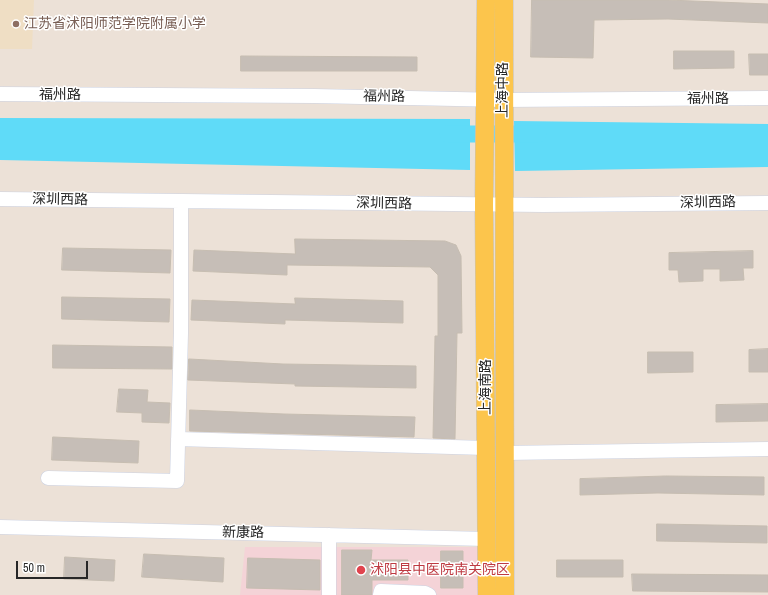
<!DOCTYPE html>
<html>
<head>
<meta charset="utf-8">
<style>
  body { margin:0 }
  #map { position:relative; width:768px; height:595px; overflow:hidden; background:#ece1d7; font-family:"Archivo Narrow",sans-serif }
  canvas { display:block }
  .scale { position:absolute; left:16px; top:561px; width:72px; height:18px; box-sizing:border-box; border:2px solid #272727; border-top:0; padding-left:5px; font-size:12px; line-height:14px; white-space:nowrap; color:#272727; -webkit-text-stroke:3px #fff; paint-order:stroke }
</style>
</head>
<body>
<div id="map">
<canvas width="768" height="595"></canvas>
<div class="scale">50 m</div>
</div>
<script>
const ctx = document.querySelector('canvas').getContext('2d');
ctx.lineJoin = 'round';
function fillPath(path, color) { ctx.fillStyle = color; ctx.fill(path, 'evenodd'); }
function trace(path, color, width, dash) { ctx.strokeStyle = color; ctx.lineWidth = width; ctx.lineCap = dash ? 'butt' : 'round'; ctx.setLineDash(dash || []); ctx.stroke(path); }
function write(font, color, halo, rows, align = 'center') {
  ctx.font = font + ' "Archivo Narrow","Noto Sans SC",sans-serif'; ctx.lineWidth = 3; ctx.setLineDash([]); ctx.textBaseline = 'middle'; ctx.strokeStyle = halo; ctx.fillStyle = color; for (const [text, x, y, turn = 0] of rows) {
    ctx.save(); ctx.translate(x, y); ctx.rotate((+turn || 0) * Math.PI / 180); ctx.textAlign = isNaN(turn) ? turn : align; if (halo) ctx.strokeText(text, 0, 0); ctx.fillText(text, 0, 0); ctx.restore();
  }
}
fillPath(new Path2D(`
  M 0,0 L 34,0 L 32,49 L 0,49 Z`), '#efdec4');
fillPath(new Path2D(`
  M 245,547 L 479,547 L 479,595 L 240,595 Z`), '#f4d3d7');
fillPath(new Path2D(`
  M 0,118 L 470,119 L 470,170 L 0,160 Z
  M 514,121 L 768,124 L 768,167 L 515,171 Z`), '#5fdbf8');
trace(new Path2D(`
  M 448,134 L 538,134`), '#5fdbf8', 17);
const building = new Path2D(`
  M 532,0 L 668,0 L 768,4 L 768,23 L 668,19 L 594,20 L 593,58 L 531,57 Z
  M 674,51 L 734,51 L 734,68 L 674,69 Z
  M 749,54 L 768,54 L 768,75 L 750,75 Z
  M 241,56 L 417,57 L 417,71 L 241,71 Z
  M 295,239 L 445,241 L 456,245 L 461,256 L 462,333 L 457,333 L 455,439 L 433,438 L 435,336 L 438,336 L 438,275 L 430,267 L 287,265 L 287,275 L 193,271 L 194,250 L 295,254 Z
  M 63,248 L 171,250 L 170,273 L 62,270 Z
  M 753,251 L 753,268 L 743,268 L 744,280 L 720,281 L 720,269 L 703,269 L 703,281 L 679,282 L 678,270 L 669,270 L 669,253 Z
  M 62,297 L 170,299 L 169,322 L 62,319 Z
  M 295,298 L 403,301 L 403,323 L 285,320 L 285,324 L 191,320 L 192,300 L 295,304 Z
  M 53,345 L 172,347 L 172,369 L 53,368 Z
  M 768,349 L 768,372 L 749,372 L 749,350 Z
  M 648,352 L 693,352 L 693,372 L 648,373 Z
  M 189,359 L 283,364 L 416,366 L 416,388 L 295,386 L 295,384 L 188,380 Z
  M 119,389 L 148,390 L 147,402 L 170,403 L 169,423 L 142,422 L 142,413 L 117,412 Z
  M 768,404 L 768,421 L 716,422 L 716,405 Z
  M 190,410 L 284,414 L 415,417 L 414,437 L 190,431 Z
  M 53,437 L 139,441 L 138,463 L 52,460 Z
  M 666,476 L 764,477 L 764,495 L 658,493 L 580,495 L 580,479 Z
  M 657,524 L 767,526 L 767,543 L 657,541 Z
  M 342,550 L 372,550 L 371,560 L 408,560 L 408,580 L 372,580 L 372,595 L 342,595 Z
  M 441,551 L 463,551 L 463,588 L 441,588 Z
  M 144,554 L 224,558 L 223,582 L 142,577 Z
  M 65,557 L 115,560 L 114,581 L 64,579 Z
  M 248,558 L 320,560 L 320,590 L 247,588 Z
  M 557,560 L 623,560 L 623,577 L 557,577 Z
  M 632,574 L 768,575 L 768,592 L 633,591 Z`);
fillPath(building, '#c6beb7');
trace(building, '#c6bdb1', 1);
const minor = new Path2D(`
  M 0,94 L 314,96 L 503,100 L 768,98
  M 0,199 L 543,205 L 768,203
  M 178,439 L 486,448
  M 505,453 L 768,449
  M 48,478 L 177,481 L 181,333 L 181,201
  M 0,527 L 486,539
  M 329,595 L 329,535
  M 380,595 L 381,591 L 425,593 L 429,595`);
const major = new Path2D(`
  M 486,0 L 484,205 L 487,595
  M 504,0 L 505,595`);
trace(minor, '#ccd2e2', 15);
trace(major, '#c3c3c3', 19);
trace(minor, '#fff', 14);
trace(major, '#fcc54c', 18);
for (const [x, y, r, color] of [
  [16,24,4,"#8d6e63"],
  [361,570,5,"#e0444e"]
]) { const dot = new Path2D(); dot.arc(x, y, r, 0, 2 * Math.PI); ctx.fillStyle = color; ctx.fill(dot); trace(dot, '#fff', 1.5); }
write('14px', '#785e54', '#fff', [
  ["江苏省沭阳师范学院附属小学",24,24]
], 'left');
write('14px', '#272727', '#fff', [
  ["上海中路",503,90,-90],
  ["福州路",60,95],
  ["福州路",384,97,1],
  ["福州路",708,99],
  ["深圳西路",60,200,1],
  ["深圳西路",708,203,-1],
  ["深圳西路",384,204,1],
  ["上海南路",486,387,-90],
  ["新康路",243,533,1]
]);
write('14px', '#be3a42', '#fff', [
  ["沭阳县中医院南关院区",370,570]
], 'left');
</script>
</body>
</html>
